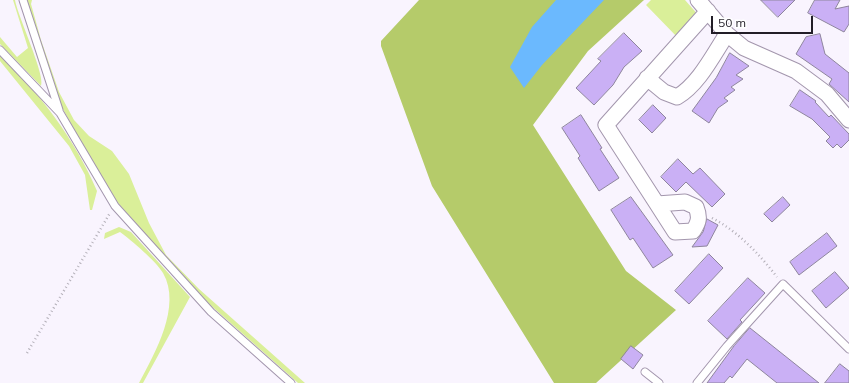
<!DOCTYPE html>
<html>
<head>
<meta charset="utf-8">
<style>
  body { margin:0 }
  #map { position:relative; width:849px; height:383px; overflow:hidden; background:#f9f4fe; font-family:Mulish,sans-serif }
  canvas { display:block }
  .scale { position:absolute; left:711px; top:16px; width:102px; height:18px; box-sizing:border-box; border:2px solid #221e27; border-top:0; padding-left:5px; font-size:12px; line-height:14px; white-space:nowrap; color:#221e27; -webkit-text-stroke:3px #fff; paint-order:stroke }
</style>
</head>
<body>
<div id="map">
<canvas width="849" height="383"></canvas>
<div class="scale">50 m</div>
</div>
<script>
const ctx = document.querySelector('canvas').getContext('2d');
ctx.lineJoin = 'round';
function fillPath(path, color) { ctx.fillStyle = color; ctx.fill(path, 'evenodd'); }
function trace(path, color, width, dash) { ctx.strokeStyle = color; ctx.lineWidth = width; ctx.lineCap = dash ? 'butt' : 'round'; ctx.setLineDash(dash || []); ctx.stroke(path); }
fillPath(new Path2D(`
  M 13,0 L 15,0 C 18,17 46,76 41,86 L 0,44 L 0,37 L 17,57 L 28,48 Z
  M 26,0 L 32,0 L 31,4 L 41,40 L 59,92 L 74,120 L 89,136 L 112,151 L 129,174 L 149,223 L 166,255 L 199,289 L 305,383 L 298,383 L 199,295 L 110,194 L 59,102 Z
  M 651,0 L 685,0 L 700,17 L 679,39 L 646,5 Z
  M 0,54 C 40,94 75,139 97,191 L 92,210 L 90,210 L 85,175 L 69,146 L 0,61 Z
  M 119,227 L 131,232 L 190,297 L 143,383 L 139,383 C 155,353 182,306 163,273 C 156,261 132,241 120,232 L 104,239 L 105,233 Z`), '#daef99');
fillPath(new Path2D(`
  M 419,0 L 644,0 L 588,51 L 533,125 L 626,271 L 676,310 L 596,383 L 554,383 L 432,186 L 381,46 L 381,41 Z`), '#b5cb6a');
fillPath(new Path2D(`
  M 556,0 L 604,0 L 542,65 L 524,88 L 510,67 L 532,27 Z`), '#6bb9fe');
const building = new Path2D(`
  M 761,0 L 795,0 L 778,17 Z
  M 815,0 L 840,0 L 835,9 L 849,6 L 849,24 L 844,32 L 808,13 Z
  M 624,33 L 642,51 L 624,67 L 613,85 L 594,105 L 576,88 L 601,61 L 598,59 Z
  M 820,34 L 825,54 L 849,73 L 849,102 L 829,84 L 832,79 L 796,54 L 806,37 Z
  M 730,53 L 749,66 L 736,75 L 743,79 L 731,87 L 735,90 L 724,98 L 728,101 L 718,108 L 709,123 L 692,111 L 716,78 Z
  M 800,90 L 816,101 L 815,102 L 829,117 L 831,115 L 849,134 L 849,140 L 841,148 L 837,144 L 833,148 L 826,141 L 830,137 L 812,119 L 790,106 Z
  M 653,105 L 666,118 L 652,133 L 639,120 Z
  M 581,115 L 602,148 L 600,149 L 619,178 L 599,191 L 578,158 L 580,156 L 562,128 Z
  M 678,159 L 693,174 L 700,168 L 725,194 L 712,207 L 686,182 L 676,192 L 661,177 Z
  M 631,197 L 673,255 L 653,268 L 633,238 L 630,240 L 611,210 Z
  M 783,197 L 790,205 L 772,222 L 764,214 Z
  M 707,219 L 718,225 L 707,246 L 692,247 L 703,232 Z
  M 827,233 L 837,246 L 799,275 L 790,262 Z
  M 709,254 L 723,268 L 689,304 L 675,291 Z
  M 835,272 L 849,288 L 826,308 L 812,291 Z
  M 748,278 L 765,293 L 740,320 L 742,322 L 727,339 L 708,321 Z
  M 750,328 L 819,383 L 777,383 L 747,359 L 732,378 L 730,376 L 724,383 L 707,383 L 734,346 Z
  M 631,346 L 643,355 L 633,369 L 621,359 Z
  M 840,364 L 849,371 L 849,383 L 825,383 Z`);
fillPath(building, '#cab0f5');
trace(building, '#8e859d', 1);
const lane = new Path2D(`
  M 23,0 L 59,110
  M 0,50 L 60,113 L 115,206 L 211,312 L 291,383
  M 645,372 L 659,383
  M 697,383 L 727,346 L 783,284 L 849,349`);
const street = new Path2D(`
  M 698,0 L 727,34 L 744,48 L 796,71 L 827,94 L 849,120
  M 647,78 L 664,92 L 677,97 C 699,84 713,55 727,34
  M 657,204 L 675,232 L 693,231 C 699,222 700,217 696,207 L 685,202 L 657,204 L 606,125 L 708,11`);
trace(lane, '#a396ad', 9);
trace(street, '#a396ad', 17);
trace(new Path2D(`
  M 712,218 C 739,232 759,254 777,277
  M 27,353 L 110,213`), '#b4b0b9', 2.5, [1, 3]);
trace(lane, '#fff', 7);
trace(street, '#fff', 15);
</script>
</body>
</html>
